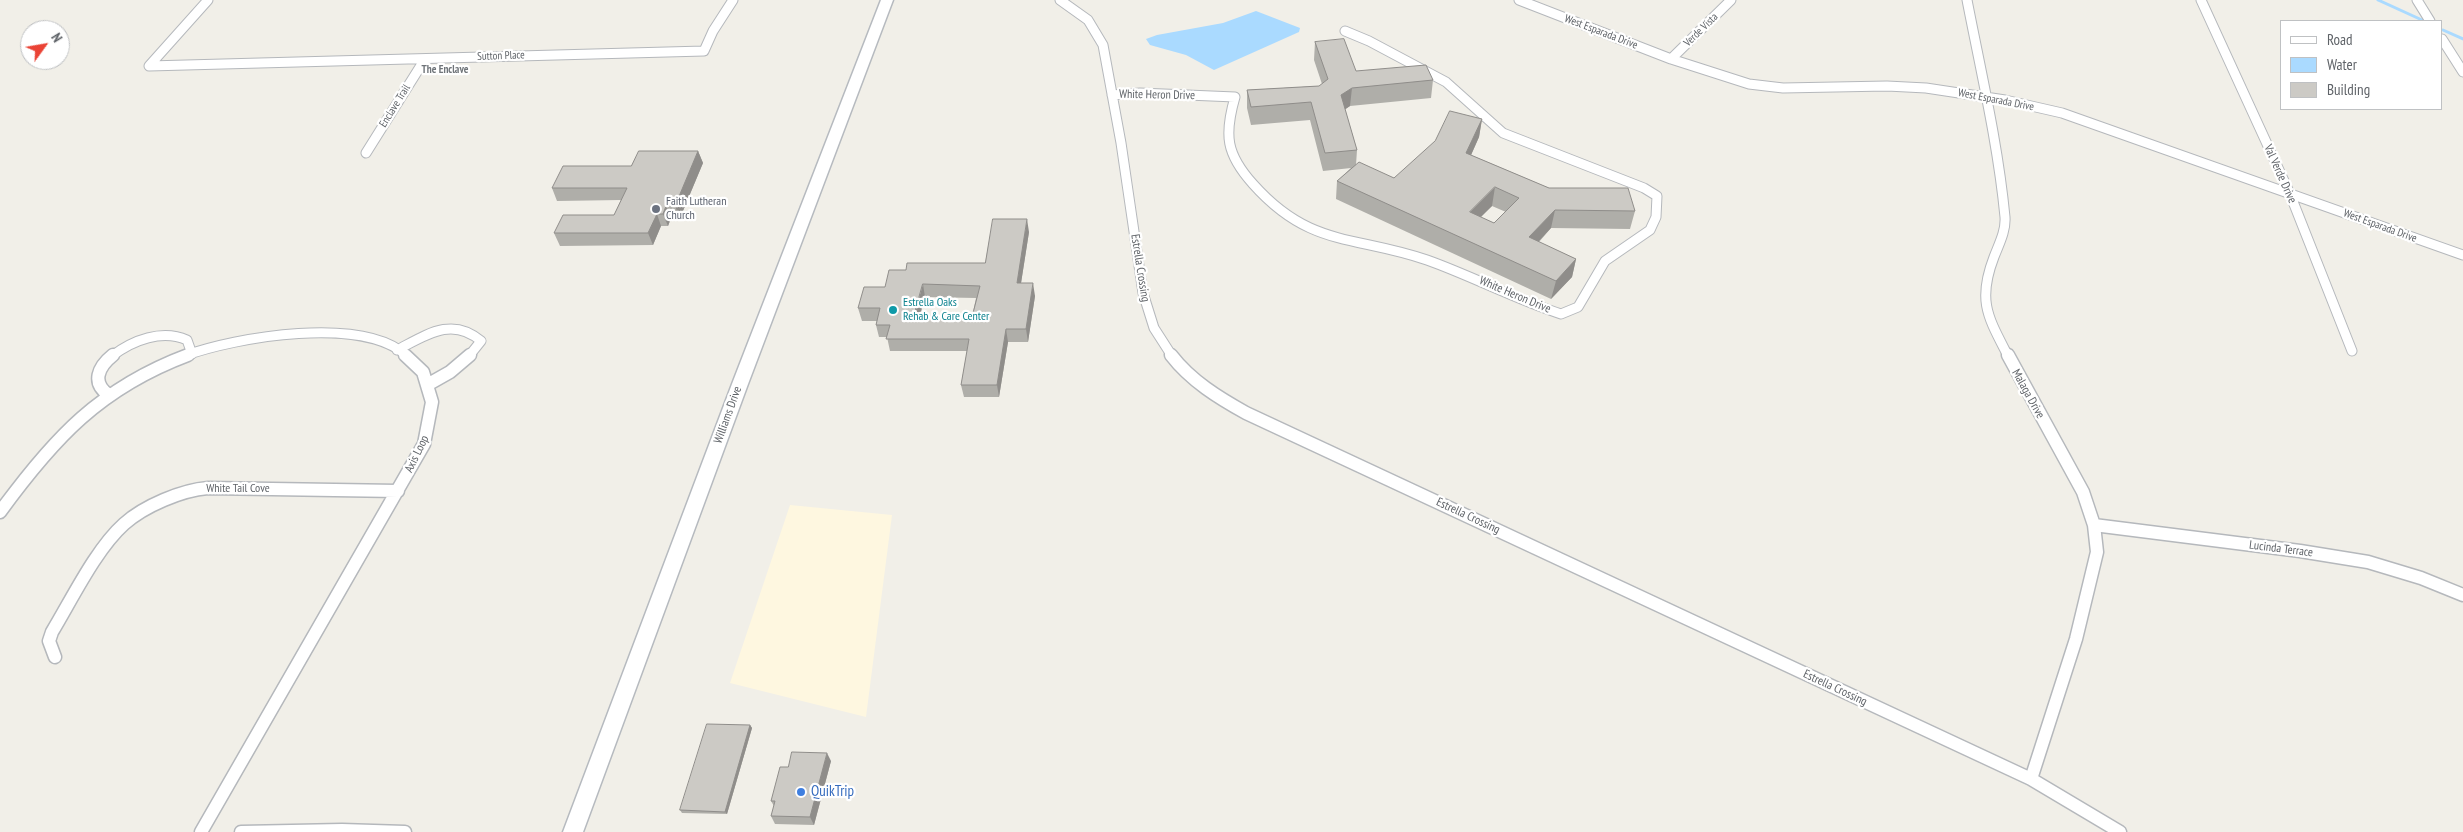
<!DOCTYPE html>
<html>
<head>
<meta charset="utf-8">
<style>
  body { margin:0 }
  #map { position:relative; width:2463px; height:832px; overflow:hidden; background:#f1efe8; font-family:"PT Sans Narrow",sans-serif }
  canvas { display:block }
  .legend { position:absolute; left:2280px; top:20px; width:162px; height:90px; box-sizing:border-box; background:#fff; border:1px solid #bfc1c3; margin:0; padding:6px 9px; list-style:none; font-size:15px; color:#5f6368 }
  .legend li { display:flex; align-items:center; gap:10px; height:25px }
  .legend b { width:25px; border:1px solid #bfc1c3 }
  .north { position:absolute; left:20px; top:20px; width:50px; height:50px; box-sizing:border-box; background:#fff; border:1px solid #bfc1c3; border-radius:50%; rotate:58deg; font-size:14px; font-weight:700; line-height:20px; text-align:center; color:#5f6368 }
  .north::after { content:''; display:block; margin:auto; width:18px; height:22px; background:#ea4335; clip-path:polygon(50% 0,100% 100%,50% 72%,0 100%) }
</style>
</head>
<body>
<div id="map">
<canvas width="2463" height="832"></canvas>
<ul class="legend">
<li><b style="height:6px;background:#fff"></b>Road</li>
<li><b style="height:14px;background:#aadaff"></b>Water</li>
<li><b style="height:14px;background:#cccac5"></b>Building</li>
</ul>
<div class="north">N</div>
</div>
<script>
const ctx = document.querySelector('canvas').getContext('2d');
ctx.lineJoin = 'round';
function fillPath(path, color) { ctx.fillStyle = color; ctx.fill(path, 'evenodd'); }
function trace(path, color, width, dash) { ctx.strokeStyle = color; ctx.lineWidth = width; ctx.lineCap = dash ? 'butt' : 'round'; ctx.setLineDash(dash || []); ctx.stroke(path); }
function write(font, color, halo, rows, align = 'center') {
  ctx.font = font + ' "PT Sans Narrow",sans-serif'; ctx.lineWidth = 4.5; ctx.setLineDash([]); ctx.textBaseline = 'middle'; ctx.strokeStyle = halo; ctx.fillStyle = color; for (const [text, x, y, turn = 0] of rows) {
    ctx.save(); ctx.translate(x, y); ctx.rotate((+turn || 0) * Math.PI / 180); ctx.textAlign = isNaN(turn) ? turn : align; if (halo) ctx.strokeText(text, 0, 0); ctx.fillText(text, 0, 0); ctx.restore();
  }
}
fillPath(new Path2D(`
  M 790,505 L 892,515 L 866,717 L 730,683 Z`), '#fef7e0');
fillPath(new Path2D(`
  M 1256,11 L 1300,28 L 1299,32 L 1214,70 L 1186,55 L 1150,45 L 1146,39 L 1157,35 L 1223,23 Z`), '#aadaff');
trace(new Path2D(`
  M 2378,0 L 2422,20
  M 2443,30 L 2463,39`), '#aadaff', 3);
const minorFar1 = new Path2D(`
  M 1060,0 L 1088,20 L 1103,45 L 1121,143 L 1143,293 L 1154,328 L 1172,356
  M 1519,0 L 1671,59 L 1749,84 L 1783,88 L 1887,86 L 1926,88 L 2005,100 L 2062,113 L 2463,255
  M 1967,0 C 1981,72 1998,144 2005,217 C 2006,231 1999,244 1994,257 C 1977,301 1988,317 2008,356
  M 2201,0 L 2290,194 L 2352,351
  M 2417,0 L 2430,21
  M 2442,39 L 2463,72
  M 1671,59 L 1731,0
  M 149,66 L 704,51 L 713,31 L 733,0
  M 149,66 L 208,0
  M 1112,95 L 1140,93 L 1235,97 C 1224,135 1226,154 1253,184 C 1310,248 1354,235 1427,260 C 1472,276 1515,299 1561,314 L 1578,307 L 1605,261 L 1650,230 L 1656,217 L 1657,196 L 1644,188 L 1503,133 L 1446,82 L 1369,41 L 1345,31
  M 366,153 L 425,59
  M 397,350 C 426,335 452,316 481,341 L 469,356
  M 112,356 C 133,340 162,329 187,340 L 192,354
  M 184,356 C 236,337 363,315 407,356`);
const minor = new Path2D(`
  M 1171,355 C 1191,381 1219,398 1246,413 L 2031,779 L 2120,832
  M 2008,355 L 2083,492 L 2094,525 L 2097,552 L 2076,639 L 2031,779
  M 427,385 L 450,372 L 470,355
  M 109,395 C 91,383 98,367 113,355
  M 0,512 C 54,438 100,388 188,355
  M 2094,525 L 2300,551 L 2368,562 L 2421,578 L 2463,595
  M 55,657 L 49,641 L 52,632 C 72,599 96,549 124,524 C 144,506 182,490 208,488 L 398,491
  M 201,832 L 424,444 L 432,402 L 423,372 L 405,355
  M 241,832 L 342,830 L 405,832`);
const secondary = new Path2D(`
  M 881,0 L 893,0 L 748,384 L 583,832 L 563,832 L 732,384 Z`);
trace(minorFar1, '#b5b8bc', 11);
trace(minor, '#b5b8bc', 15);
trace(secondary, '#b6babf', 3);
trace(minorFar1, '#fff', 9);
trace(minor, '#fff', 12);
fillPath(secondary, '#fff');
fillPath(new Path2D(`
  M 1315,42 L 1356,71 L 1433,80 L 1431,98 L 1350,106 L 1345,109 L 1357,150 L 1356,165 L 1394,178 L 1482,119 L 1479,137 L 1471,155 L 1549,188 L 1635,211 L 1630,229 L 1551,228 L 1539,242 L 1576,259 L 1572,277 L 1551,299 L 1336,199 L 1337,181 L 1351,168 L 1323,171 L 1310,120 L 1251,125 L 1247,108 L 1247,90 L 1319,86 L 1322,84 L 1314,60 ZM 1492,206 L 1506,212 L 1494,223 L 1480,217 Z
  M 698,151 L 703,163 L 680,218 L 671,218 L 668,226 L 661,226 L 653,245 L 560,246 L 554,233 L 614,215 L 621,200 L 557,201 L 552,188 L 631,166 Z
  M 1029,232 L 1021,283 L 1035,296 L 1028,342 L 1008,342 L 999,397 L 964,397 L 961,385 L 967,351 L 890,351 L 887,337 L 879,337 L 876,325 L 877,321 L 862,321 L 858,308 L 885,287 L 985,263 ZM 925,297 L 976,298 L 972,317 L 920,316 Z
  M 750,725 L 752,728 L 727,814 L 682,813 L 680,810 Z
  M 831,761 L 814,825 L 775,824 L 771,816 L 774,806 L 771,801 L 788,767 Z`), '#afaea9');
fillPath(new Path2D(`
  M 1352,88 L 1350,106 L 1340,113 L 1341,95 Z
  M 1482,119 L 1479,137 L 1464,171 L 1466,153 Z
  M 698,151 L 703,163 L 680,218 L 675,206 Z
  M 1495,187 L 1492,206 L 1467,231 L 1470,212 Z
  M 666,206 L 671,218 L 668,226 L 663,214 Z
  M 1555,210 L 1551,228 L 1525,256 L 1529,237 Z
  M 657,214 L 661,226 L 653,245 L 648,233 Z
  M 1027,219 L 1029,232 L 1019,296 L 1017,283 Z
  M 1576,259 L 1572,277 L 1551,299 L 1556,281 Z
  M 1033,283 L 1035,296 L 1028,342 L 1026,329 Z
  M 923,284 L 925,297 L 916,328 L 914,316 Z
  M 1006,329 L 1008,342 L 999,397 L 997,385 Z
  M 750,725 L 752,728 L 727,814 L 725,812 Z
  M 827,753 L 831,761 L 814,825 L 810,817 Z`), '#8f8d8a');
const building = new Path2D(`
  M 1344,39 L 1356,71 L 1426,65 L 1433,80 L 1352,88 L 1341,95 L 1357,150 L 1325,153 L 1311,102 L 1251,107 L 1247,90 L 1319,86 L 1328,79 L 1315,42 Z
  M 1450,111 L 1482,119 L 1466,153 L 1549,188 L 1628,188 L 1635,211 L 1555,210 L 1529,237 L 1576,259 L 1556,281 L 1337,181 L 1359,162 L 1394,178 L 1435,141 ZM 1495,187 L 1519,198 L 1494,223 L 1470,212 Z
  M 639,151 L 698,151 L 675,206 L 666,206 L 663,214 L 657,214 L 648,233 L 554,233 L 563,215 L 614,215 L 627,188 L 552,188 L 563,166 L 631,166 Z
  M 993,219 L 1027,219 L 1017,283 L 1033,283 L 1026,329 L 1006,329 L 997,385 L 961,385 L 969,339 L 886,339 L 890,325 L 876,325 L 880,308 L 858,308 L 864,287 L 885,287 L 889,270 L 906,270 L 907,263 L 985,263 ZM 923,284 L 980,286 L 972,317 L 914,316 Z
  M 707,724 L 750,725 L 725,812 L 680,810 Z
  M 792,752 L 827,753 L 810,817 L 771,816 L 775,801 L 771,801 L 780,767 L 788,767 Z`);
fillPath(building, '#cccac5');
trace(building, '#8f8d8a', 1);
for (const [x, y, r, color] of [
  [656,209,5,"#6b7280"],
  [893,310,5,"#0f9aa8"],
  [801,792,5,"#3f7fe0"]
]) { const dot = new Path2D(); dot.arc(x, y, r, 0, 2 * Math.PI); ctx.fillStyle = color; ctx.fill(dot); trace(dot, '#fff', 2); }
write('11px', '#5f6368', '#fff', [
  ["Verde Vista",1701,30,-44],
  ["West Esparada Drive",1601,32,21],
  ["Sutton Place",501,56,-2],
  ["West Esparada Drive",1996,100,11],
  ["Enclave Trail",395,106,-58],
  ["West Esparada Drive",2380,226,20]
]);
write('bold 11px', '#70757a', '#fff', [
  ["The Enclave",445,70]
]);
write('12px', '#5f6368', '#fff', [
  ["White Heron Drive",1157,95,1],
  ["Val Verde Drive",2280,174,66],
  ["Estrella Crossing",1140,268,81],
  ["White Heron Drive",1515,295,23],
  ["Malaga Drive",2028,394,61],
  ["Williams Drive",728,415,-70],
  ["Axis Loop",417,454,-64],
  ["White Tail Cove",238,489],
  ["Estrella Crossing",1468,516,25],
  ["Lucinda Terrace",2281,549,7],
  ["Estrella Crossing",1835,688,25]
]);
write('12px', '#5b616d', '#fff', [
  ["Faith Lutheran",666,202],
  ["Church",666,216]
], 'left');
write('12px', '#0d838f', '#fff', [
  ["Estrella Oaks",903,303],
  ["Rehab & Care Center",903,317]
], 'left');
write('15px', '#366cbe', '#fff', [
  ["QuikTrip",811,792]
], 'left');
</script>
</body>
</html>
